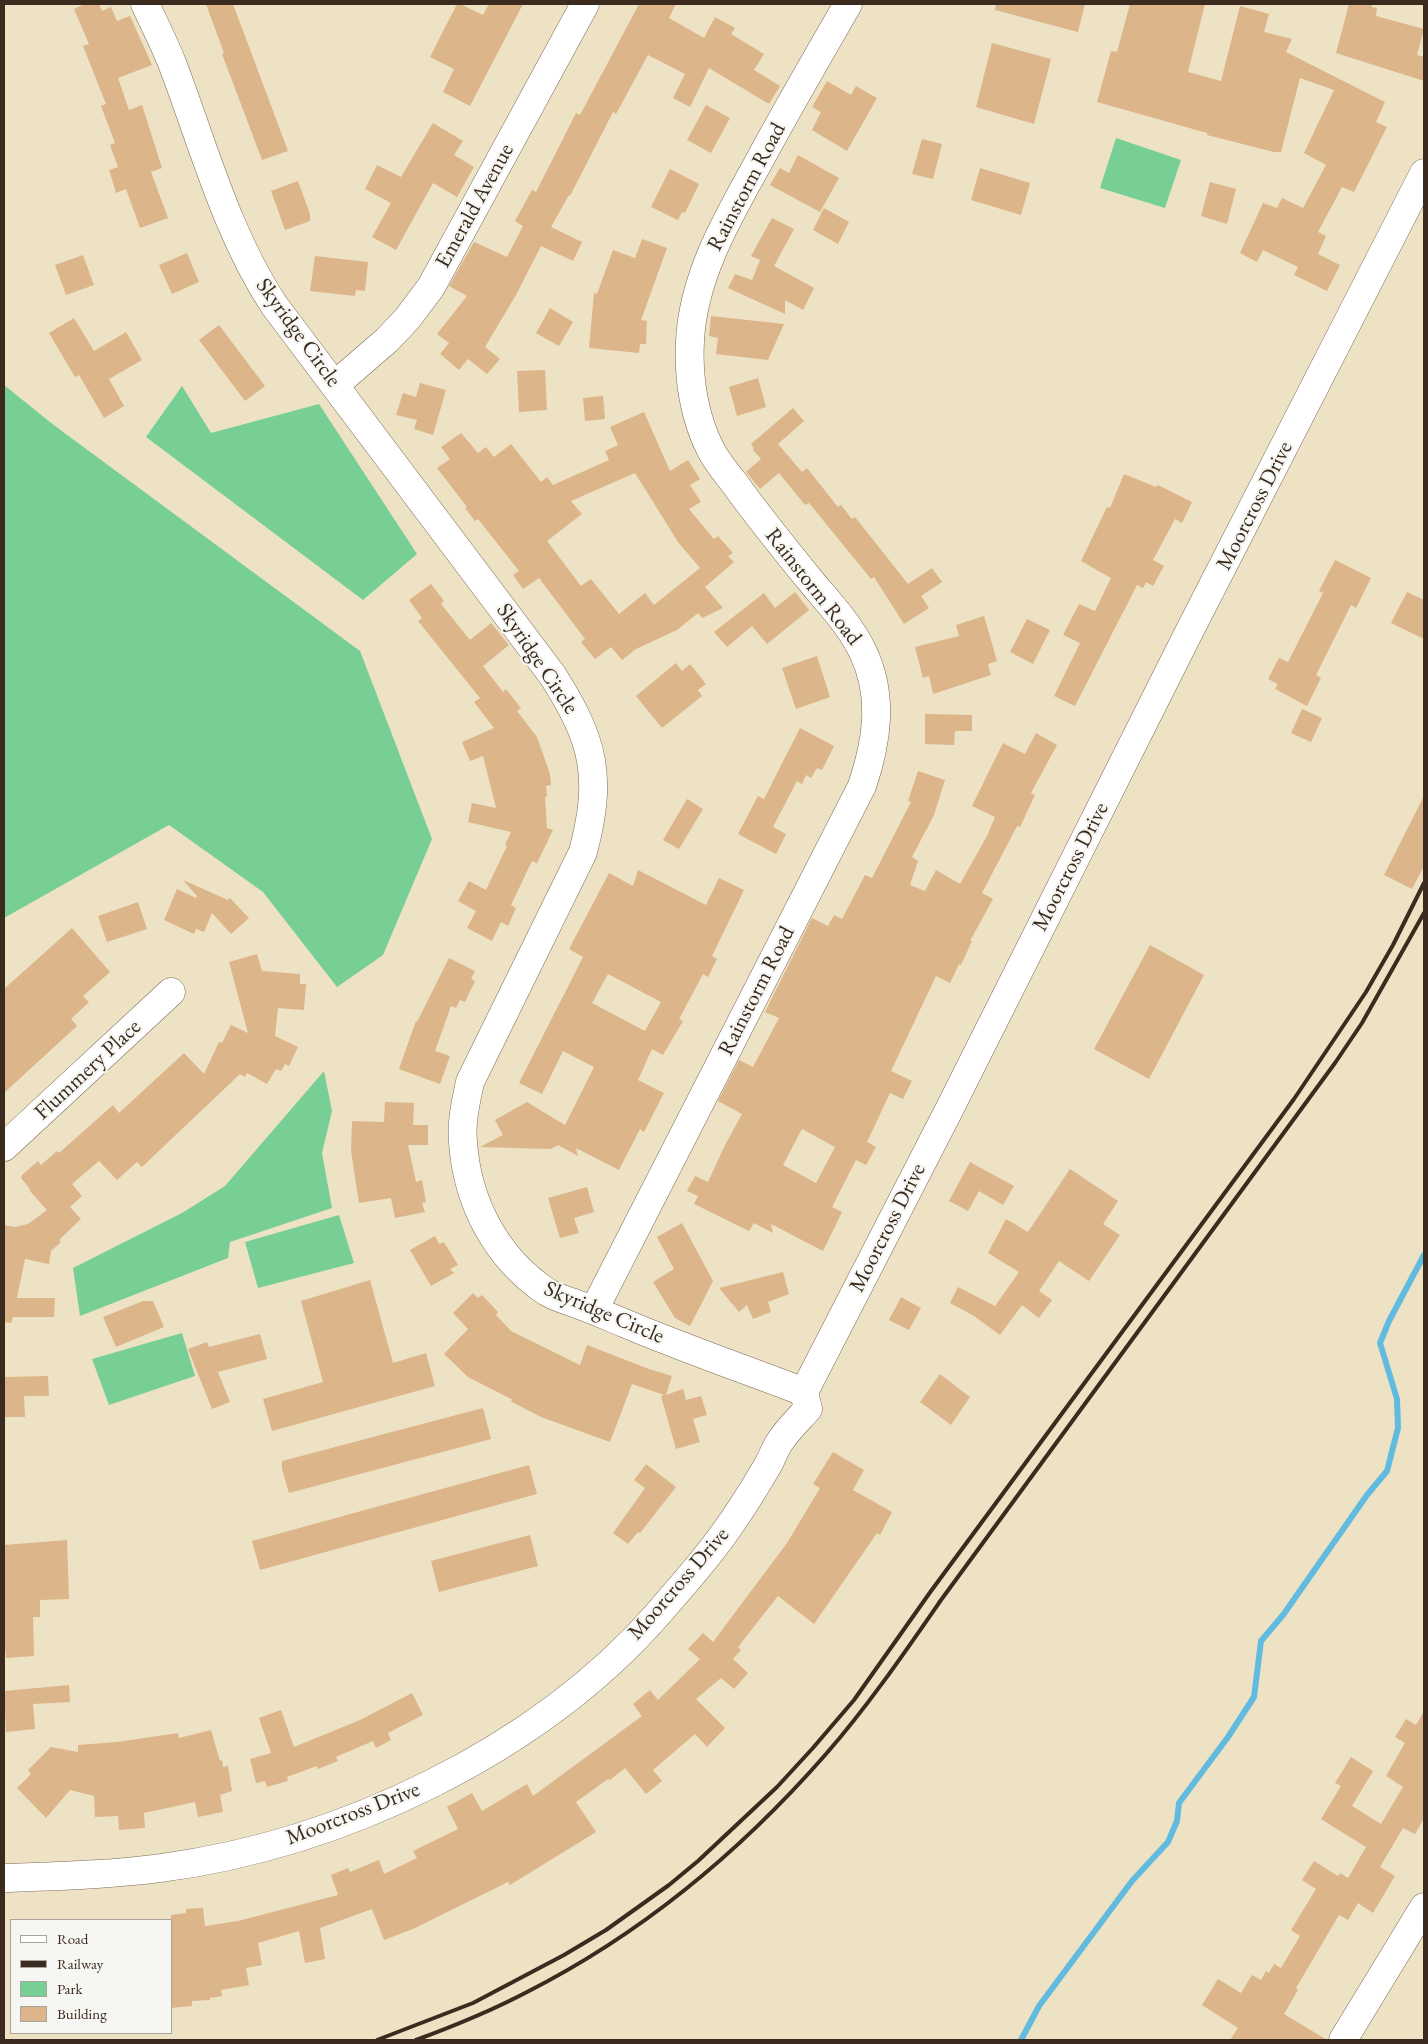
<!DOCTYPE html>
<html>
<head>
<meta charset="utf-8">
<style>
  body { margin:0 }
  #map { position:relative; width:1428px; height:2044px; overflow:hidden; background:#eee2c4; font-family:"EB Garamond",serif }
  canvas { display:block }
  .frame { position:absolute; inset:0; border:5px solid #3b2a1e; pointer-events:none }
  .legend { position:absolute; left:10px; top:1919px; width:162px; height:115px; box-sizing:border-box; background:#f6f6f2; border:1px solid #aba49d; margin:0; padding:6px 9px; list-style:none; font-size:15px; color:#3b2a1e }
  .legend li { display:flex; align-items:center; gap:10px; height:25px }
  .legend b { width:25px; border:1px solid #aba49d }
</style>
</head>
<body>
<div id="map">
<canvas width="1428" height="2044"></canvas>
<div class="frame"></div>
<ul class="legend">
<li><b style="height:6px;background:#fff"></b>Road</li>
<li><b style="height:6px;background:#3b2a1e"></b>Railway</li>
<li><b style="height:14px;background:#78cf95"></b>Park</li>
<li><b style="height:14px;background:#dcb58a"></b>Building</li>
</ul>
</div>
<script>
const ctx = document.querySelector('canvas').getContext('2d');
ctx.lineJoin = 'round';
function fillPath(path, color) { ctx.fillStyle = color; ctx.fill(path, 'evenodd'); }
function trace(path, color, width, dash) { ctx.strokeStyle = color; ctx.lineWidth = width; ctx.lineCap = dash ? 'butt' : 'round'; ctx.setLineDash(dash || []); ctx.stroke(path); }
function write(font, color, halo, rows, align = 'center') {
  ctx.font = font + ' "EB Garamond",serif'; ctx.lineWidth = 4.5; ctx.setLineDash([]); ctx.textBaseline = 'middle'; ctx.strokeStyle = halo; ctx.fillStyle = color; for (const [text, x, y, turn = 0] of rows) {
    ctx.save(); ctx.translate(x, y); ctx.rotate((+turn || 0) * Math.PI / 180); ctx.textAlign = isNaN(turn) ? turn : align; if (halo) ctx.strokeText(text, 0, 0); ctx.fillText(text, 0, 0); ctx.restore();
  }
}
fillPath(new Path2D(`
  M 1116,138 L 1181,160 L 1165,208 L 1100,188 Z
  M 4,385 L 55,426 L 360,651 L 432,839 L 383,955 L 337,987 L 263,892 L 169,825 L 4,918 Z
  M 182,386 L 211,433 L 319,404 L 417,554 L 363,600 L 146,437 Z
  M 324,1071 L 332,1111 L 322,1153 L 332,1208 L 230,1242 L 228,1258 L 80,1316 L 73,1268 L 182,1213 L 225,1186 Z
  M 339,1215 L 354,1263 L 258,1288 L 245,1242 Z
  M 182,1333 L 195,1376 L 109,1405 L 92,1359 Z`), '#78cf95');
trace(new Path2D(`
  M 1021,2040 L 1039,2006 L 1132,1881 L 1168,1842 L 1177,1821 L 1179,1803 L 1228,1737 L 1254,1697 L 1261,1641 L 1283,1615 L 1367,1495 L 1387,1471 L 1398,1428 L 1397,1399 L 1380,1343 L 1389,1321 L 1424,1255`), '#61bbdf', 6);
fillPath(new Path2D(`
  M 85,4 L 99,4 L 102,11 L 111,7 L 117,21 L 130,16 L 152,65 L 118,78 L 129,110 L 142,105 L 162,168 L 151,172 L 168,218 L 140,228 L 126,189 L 116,193 L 109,170 L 118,167 L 110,145 L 115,143 L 101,106 L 106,104 L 83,46 L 89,44 L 74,9 Z
  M 206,4 L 233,4 L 288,151 L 262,160 L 222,54 L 224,53 Z
  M 457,4 L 460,4 L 483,15 L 489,4 L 523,4 L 470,106 L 443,92 L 454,69 L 430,57 Z
  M 639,4 L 676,4 L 669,18 L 704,38 L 715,17 L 735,28 L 731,34 L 764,54 L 754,70 L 780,86 L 769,104 L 709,68 L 690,107 L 673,98 L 685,74 L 648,55 L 616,114 L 613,112 L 570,196 L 569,195 L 551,227 L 582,242 L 573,261 L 541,246 L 516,295 L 485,347 L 500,359 L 487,374 L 468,359 L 459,370 L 440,354 L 449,343 L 437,334 L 467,296 L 449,286 L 474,242 L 507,257 L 523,226 L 515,221 L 532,190 L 536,192 L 576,113 L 580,115 Z
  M 996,4 L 1085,4 L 1078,32 L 995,10 Z
  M 1130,4 L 1205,4 L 1188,72 L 1221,81 L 1240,6 L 1269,14 L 1264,32 L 1292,39 L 1286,52 L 1385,102 L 1376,122 L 1387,127 L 1354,192 L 1342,187 L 1318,232 L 1326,236 L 1318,254 L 1340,265 L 1327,291 L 1294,275 L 1298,267 L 1263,250 L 1257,262 L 1240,253 L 1263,203 L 1277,208 L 1282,198 L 1303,208 L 1326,165 L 1304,153 L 1334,90 L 1300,78 L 1281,152 L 1274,152 L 1207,135 L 1207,133 L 1097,102 L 1111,51 L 1117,52 Z
  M 1349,4 L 1372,4 L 1372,7 L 1377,8 L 1376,16 L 1424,29 L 1417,55 L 1424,57 L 1424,81 L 1336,53 Z
  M 992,43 L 1051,59 L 1034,124 L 976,107 Z
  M 827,81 L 851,95 L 856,86 L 877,98 L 847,151 L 812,130 L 821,112 L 812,107 Z
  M 706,105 L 730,118 L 711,153 L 687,140 Z
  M 433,123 L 463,141 L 454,155 L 474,167 L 457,197 L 433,183 L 396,250 L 372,237 L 391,203 L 365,189 L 377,165 L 401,177 Z
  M 922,139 L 942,144 L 933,179 L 912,174 Z
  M 798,155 L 839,178 L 820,212 L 770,185 L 780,168 L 789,173 Z
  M 980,168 L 1030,183 L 1021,215 L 971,200 Z
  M 670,169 L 699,184 L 685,213 L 682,212 L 678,220 L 651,207 Z
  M 298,181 L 310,214 L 310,221 L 285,230 L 271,191 Z
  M 1210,182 L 1236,189 L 1227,224 L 1201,216 Z
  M 824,208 L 849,222 L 838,244 L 813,230 Z
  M 772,218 L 794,229 L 774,266 L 814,288 L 803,310 L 785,300 L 785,314 L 728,288 L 735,274 L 752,280 L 760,260 L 751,256 Z
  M 642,239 L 667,248 L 641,320 L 647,321 L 646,344 L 640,344 L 639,353 L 589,348 L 594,293 L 597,294 L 613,250 L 635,258 Z
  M 187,253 L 199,282 L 172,294 L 159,265 Z
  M 83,255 L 94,285 L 66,295 L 55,265 Z
  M 315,256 L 368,262 L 365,291 L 356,290 L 355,296 L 310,291 Z
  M 550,308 L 573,322 L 559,346 L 536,333 Z
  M 711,316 L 784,324 L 768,360 L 716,354 L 718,338 L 709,336 Z
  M 74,318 L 94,351 L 126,332 L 142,360 L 109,379 L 124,406 L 104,418 L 79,375 L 75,377 L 49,333 Z
  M 219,325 L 265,386 L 245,401 L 199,340 Z
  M 545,370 L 547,410 L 519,412 L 517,371 Z
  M 758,378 L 766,407 L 737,416 L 729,387 Z
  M 420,383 L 446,390 L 433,435 L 414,429 L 417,420 L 396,415 L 403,393 L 416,397 Z
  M 603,396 L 605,419 L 585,421 L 583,398 Z
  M 793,408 L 804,421 L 778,444 L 802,472 L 807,468 L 838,507 L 841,505 L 852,519 L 855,517 L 908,584 L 932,568 L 942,582 L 921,596 L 929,608 L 904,624 L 874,577 L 871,579 L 809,503 L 805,505 L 779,473 L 760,489 L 746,472 L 761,459 L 753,450 L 754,448 L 751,444 Z
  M 644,412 L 670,471 L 688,460 L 700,479 L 690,485 L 701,502 L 689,509 L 714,539 L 718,536 L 733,553 L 728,556 L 734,562 L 705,587 L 723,608 L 702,618 L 698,613 L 677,630 L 636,649 L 622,660 L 611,647 L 595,659 L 581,642 L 585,639 L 539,578 L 523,589 L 513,575 L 519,571 L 478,519 L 475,521 L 465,508 L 467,507 L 437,468 L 450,459 L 441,447 L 461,433 L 478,453 L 486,447 L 494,457 L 511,444 L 541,482 L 547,477 L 553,485 L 609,460 L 605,451 L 618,445 L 610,427 ZM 635,473 L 678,542 L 700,568 L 654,605 L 645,593 L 619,614 L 591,579 L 581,586 L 547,541 L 582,514 L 571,501 Z
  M 1124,474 L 1156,487 L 1158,485 L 1192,502 L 1182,523 L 1175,519 L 1153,560 L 1164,566 L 1153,586 L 1146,582 L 1143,588 L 1137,585 L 1075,706 L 1054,696 L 1080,643 L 1063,635 L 1079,604 L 1095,611 L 1111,578 L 1081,561 L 1107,507 L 1110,508 Z
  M 1335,560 L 1371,578 L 1356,608 L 1351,605 L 1316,675 L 1321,678 L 1307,706 L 1275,689 L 1278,684 L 1268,679 L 1279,658 L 1288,662 L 1323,593 L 1319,591 Z
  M 431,584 L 444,601 L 441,604 L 470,640 L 491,623 L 509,645 L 483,666 L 503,692 L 506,689 L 521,708 L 517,711 L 537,737 L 550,774 L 551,785 L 546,786 L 547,796 L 545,797 L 547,828 L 553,830 L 537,863 L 532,861 L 511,905 L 516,908 L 508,926 L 501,922 L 492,941 L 467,928 L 476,911 L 458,901 L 469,881 L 486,890 L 507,846 L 505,845 L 511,832 L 468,822 L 472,803 L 496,808 L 483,756 L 470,761 L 462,742 L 494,728 L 474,702 L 480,698 L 418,621 L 422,618 L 409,600 Z
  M 795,592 L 809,610 L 767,644 L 752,626 L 727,647 L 714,632 L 764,593 L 775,608 Z
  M 1407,592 L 1424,600 L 1424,639 L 1391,623 Z
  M 984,616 L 997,661 L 988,664 L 991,675 L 933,694 L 929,676 L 923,678 L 915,647 L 959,636 L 956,625 Z
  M 1027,619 L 1050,630 L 1033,664 L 1010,652 Z
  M 817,656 L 830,697 L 796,709 L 782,668 Z
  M 676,663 L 682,671 L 690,664 L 706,684 L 698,690 L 702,696 L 662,728 L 636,696 Z
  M 1302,709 L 1322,718 L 1311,742 L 1291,733 Z
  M 925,714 L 972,715 L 972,731 L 955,731 L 954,745 L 925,744 Z
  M 800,728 L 834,746 L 822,770 L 817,768 L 811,778 L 806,775 L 802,784 L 797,781 L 773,827 L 786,834 L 776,854 L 738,834 L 758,796 L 764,799 Z
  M 1036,733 L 1057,745 L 1031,793 L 1035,795 L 1020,827 L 1017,826 L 982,893 L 993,899 L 970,941 L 972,941 L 961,965 L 959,964 L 950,983 L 936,976 L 891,1071 L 912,1081 L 903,1099 L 890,1093 L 867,1142 L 876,1147 L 866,1165 L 856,1160 L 832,1207 L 842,1212 L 823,1251 L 771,1224 L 773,1233 L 754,1223 L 749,1231 L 694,1204 L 698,1196 L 687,1191 L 695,1176 L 708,1182 L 724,1147 L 742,1114 L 718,1101 L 739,1060 L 753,1067 L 779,1018 L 765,1012 L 812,918 L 828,926 L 834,915 L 842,919 L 865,875 L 872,878 L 911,802 L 908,801 L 918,771 L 945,780 L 934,815 L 912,857 L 918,861 L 910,885 L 925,891 L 936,870 L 960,884 L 987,836 L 995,817 L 972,806 L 1003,743 L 1025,754 ZM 802,1129 L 835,1147 L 816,1183 L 783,1165 Z
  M 1424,796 L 1424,866 L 1412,889 L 1384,875 Z
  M 687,799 L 703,809 L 679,849 L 663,840 Z
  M 638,870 L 706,905 L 719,878 L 744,890 L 712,956 L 717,959 L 708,977 L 703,974 L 679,1019 L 683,1021 L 663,1055 L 652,1049 L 638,1080 L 664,1093 L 644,1132 L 640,1129 L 619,1170 L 576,1148 L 578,1156 L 558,1145 L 551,1149 L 480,1147 L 503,1135 L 495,1120 L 527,1102 L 565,1125 L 594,1067 L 563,1051 L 542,1094 L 519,1083 L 583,957 L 569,949 L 609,873 L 633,886 ZM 608,974 L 661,1002 L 645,1031 L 592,1003 Z
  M 183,880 L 228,900 L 230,898 L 249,918 L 231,934 L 212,913 L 204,932 L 196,929 L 194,934 L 164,920 L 177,889 L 196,898 L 197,896 Z
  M 138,902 L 147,929 L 107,942 L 98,916 Z
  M 72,928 L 110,972 L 83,996 L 89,1002 L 71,1019 L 77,1026 L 4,1093 L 4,989 Z
  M 1150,945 L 1204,975 L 1149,1079 L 1094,1049 Z
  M 257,954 L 262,971 L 300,974 L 300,984 L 306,984 L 304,1010 L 278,1008 L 275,1036 L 298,1047 L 289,1066 L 285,1064 L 281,1071 L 276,1069 L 267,1084 L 247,1073 L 245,1077 L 240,1074 L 142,1167 L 137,1162 L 117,1180 L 99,1161 L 72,1184 L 82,1196 L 70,1207 L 81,1219 L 59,1240 L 61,1242 L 51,1251 L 49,1264 L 25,1259 L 17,1298 L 55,1298 L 54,1317 L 13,1317 L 11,1323 L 4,1322 L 4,1225 L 15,1227 L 28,1224 L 47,1210 L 29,1190 L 30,1189 L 21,1178 L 22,1175 L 38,1161 L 41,1165 L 57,1151 L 59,1153 L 113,1105 L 119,1113 L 184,1053 L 204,1074 L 219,1042 L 222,1043 L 231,1025 L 248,1033 L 229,962 Z
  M 449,958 L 475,971 L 471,979 L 475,981 L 465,1002 L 460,1000 L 456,1008 L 451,1006 L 435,1051 L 450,1056 L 440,1084 L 399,1069 L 416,1021 L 417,1022 Z
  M 385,1102 L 414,1103 L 413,1125 L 428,1125 L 428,1145 L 408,1145 L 416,1182 L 422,1180 L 426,1202 L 422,1203 L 425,1212 L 395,1218 L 391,1198 L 359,1203 L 351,1151 L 352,1121 L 384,1122 Z
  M 970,1162 L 1014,1186 L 1003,1205 L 979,1191 L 968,1211 L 949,1201 Z
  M 1070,1169 L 1118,1201 L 1103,1224 L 1120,1235 L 1089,1281 L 1059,1261 L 1039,1291 L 1052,1300 L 1039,1318 L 1022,1305 L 1000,1335 L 974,1316 L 950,1303 L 958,1287 L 995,1306 L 1019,1272 L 988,1253 L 1006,1219 L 1028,1232 Z
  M 587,1187 L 594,1212 L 574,1218 L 579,1233 L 560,1238 L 548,1198 Z
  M 682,1223 L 713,1281 L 690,1326 L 675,1318 L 653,1282 L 674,1269 L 657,1237 Z
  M 435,1236 L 439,1244 L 444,1242 L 458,1265 L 450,1269 L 454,1273 L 431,1286 L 410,1250 Z
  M 783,1272 L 789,1294 L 768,1302 L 771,1312 L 753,1319 L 747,1305 L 739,1312 L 719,1288 Z
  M 370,1280 L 393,1363 L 426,1353 L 435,1386 L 272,1431 L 263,1399 L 323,1382 L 301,1301 Z
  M 473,1293 L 478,1298 L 482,1295 L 498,1312 L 496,1315 L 511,1331 L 580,1365 L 587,1345 L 649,1369 L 672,1376 L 666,1395 L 683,1389 L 686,1400 L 701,1396 L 707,1415 L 693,1419 L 700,1442 L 676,1449 L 661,1396 L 664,1395 L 632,1384 L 610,1442 L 541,1417 L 510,1401 L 513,1400 L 468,1377 L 444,1354 L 468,1329 L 453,1313 Z
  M 901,1297 L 921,1308 L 909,1330 L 889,1320 Z
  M 143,1301 L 153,1301 L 164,1327 L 116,1347 L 103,1317 Z
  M 260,1334 L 267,1359 L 218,1372 L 230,1402 L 212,1409 L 188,1349 L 207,1342 L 209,1347 Z
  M 940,1374 L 970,1397 L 951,1425 L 920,1402 Z
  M 48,1376 L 49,1396 L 24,1396 L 25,1417 L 4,1417 L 4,1377 Z
  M 483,1408 L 491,1439 L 289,1493 L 282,1469 L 282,1461 Z
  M 833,1452 L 864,1470 L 853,1490 L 892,1512 L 880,1535 L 877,1533 L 814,1624 L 778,1596 L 738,1647 L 741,1650 L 733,1659 L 748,1673 L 734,1689 L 721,1678 L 696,1699 L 725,1728 L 707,1747 L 695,1734 L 653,1770 L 662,1781 L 646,1794 L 625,1768 L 610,1780 L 608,1779 L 576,1802 L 596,1832 L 510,1885 L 508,1882 L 413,1929 L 384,1940 L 372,1909 L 320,1928 L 325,1959 L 305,1963 L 299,1931 L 258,1943 L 262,1965 L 246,1968 L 249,1985 L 221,1990 L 222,1996 L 210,1998 L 210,2000 L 192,2001 L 192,2006 L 171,2008 L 171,1915 L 186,1913 L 186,1909 L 203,1908 L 205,1926 L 238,1921 L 338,1895 L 331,1875 L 348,1868 L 350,1872 L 379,1860 L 384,1874 L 417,1858 L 413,1851 L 458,1829 L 447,1807 L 472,1793 L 482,1811 L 527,1784 L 533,1796 L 642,1716 L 633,1704 L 650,1690 L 658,1700 L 700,1659 L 688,1649 L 703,1633 L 713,1642 L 787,1543 L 820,1488 L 813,1484 Z
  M 646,1464 L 676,1487 L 640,1533 L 638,1532 L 628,1544 L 613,1533 L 645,1488 L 634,1480 Z
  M 529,1465 L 537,1494 L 260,1570 L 252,1541 Z
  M 530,1535 L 538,1566 L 439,1592 L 431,1561 Z
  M 67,1540 L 69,1599 L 40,1600 L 40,1617 L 33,1617 L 34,1656 L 6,1658 L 4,1637 L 4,1545 Z
  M 69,1685 L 70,1702 L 33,1704 L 35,1729 L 6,1732 L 4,1691 Z
  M 412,1693 L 423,1715 L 388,1733 L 391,1740 L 376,1748 L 373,1741 L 336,1757 L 338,1761 L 318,1769 L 317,1766 L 287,1777 L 288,1781 L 267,1787 L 265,1781 L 256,1783 L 250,1759 L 271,1753 L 259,1718 L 281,1710 L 294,1747 L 360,1720 Z
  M 1424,1711 L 1424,1818 L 1415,1834 L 1403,1828 L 1380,1867 L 1395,1876 L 1373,1913 L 1358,1903 L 1348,1920 L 1339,1915 L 1296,1988 L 1298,1990 L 1284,2014 L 1327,2040 L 1230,2040 L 1238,2028 L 1202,2005 L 1218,1979 L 1241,1993 L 1252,1975 L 1261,1980 L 1266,1971 L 1269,1973 L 1274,1964 L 1281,1968 L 1300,1936 L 1291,1930 L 1316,1889 L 1302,1880 L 1314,1861 L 1338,1876 L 1340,1873 L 1348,1878 L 1366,1847 L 1321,1819 L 1341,1786 L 1335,1783 L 1351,1757 L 1373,1771 L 1352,1806 L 1381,1824 L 1403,1787 L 1386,1776 L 1405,1743 L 1395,1737 L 1406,1719 L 1416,1725 Z
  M 211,1730 L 220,1761 L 222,1760 L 223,1767 L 228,1766 L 232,1791 L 220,1795 L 223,1812 L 198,1817 L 195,1802 L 144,1813 L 145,1828 L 119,1830 L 118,1816 L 95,1817 L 94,1796 L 70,1790 L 46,1818 L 17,1788 L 31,1774 L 28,1770 L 51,1747 L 78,1752 L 78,1745 L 117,1742 L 178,1733 L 179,1738 Z`), '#dcb58a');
const minor = new Path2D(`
  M 145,4 C 154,23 164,43 172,63 C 203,144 226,232 274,305 L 553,676 C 594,741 603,776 583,852 L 470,1082 C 466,1101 461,1122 463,1142 C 467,1202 496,1258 547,1292 C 555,1297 565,1300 574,1303 C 591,1309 607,1316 624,1323 C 683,1348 744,1369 804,1392
  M 335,385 L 387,340 L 407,319 L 431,287 L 585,4
  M 4,1147 L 171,992
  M 594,1310 L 862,786 C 877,742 884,696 863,652 C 851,627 832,606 814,585 C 787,552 760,519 735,484 C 727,474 718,463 712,452 C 694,419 688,378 690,341 C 693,277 727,219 757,165 C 786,111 817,58 848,4
  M 4,1878 C 56,1876 109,1875 161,1868 C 341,1844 536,1752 657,1615 C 679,1589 703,1563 723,1535 C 739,1513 754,1489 768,1465 C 772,1458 775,1449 779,1443 C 787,1430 798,1420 808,1409 L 804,1392 L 951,1106 L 1190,630 L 1424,173
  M 1343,2040 L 1424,1907`);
trace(minor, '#7a6a58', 29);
trace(minor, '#fff', 28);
trace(new Path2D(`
  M 377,2040 L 473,2003 L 564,1955 L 606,1930 L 669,1885 L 698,1861 L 777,1787 L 812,1749 L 854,1700 L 931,1591 L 1294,1099 L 1366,992 L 1393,945 L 1424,883
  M 416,2040 C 454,2026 491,2011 527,1992 C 641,1934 742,1850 826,1754 C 868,1706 905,1652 941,1600 L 1335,1063 L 1362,1023 L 1424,913`), '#3b2a1e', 4);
write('22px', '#3b2a1e', '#f6f6f2', [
  ["Rainstorm Road",747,187,-62],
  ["Emerald Avenue",475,206,-61],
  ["Skyridge Circle",298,333,54],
  ["Moorcross Drive",1255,506,-63],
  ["Rainstorm Road",813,587,52],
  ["Skyridge Circle",537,659,56],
  ["Moorcross Drive",1071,867,-63],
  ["Rainstorm Road",757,991,-63],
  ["Flummery Place",88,1070,-43],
  ["Moorcross Drive",888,1228,-63],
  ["Skyridge Circle",604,1313,23],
  ["Moorcross Drive",679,1584,-49],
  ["Moorcross Drive",353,1814,-21]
]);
</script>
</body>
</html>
